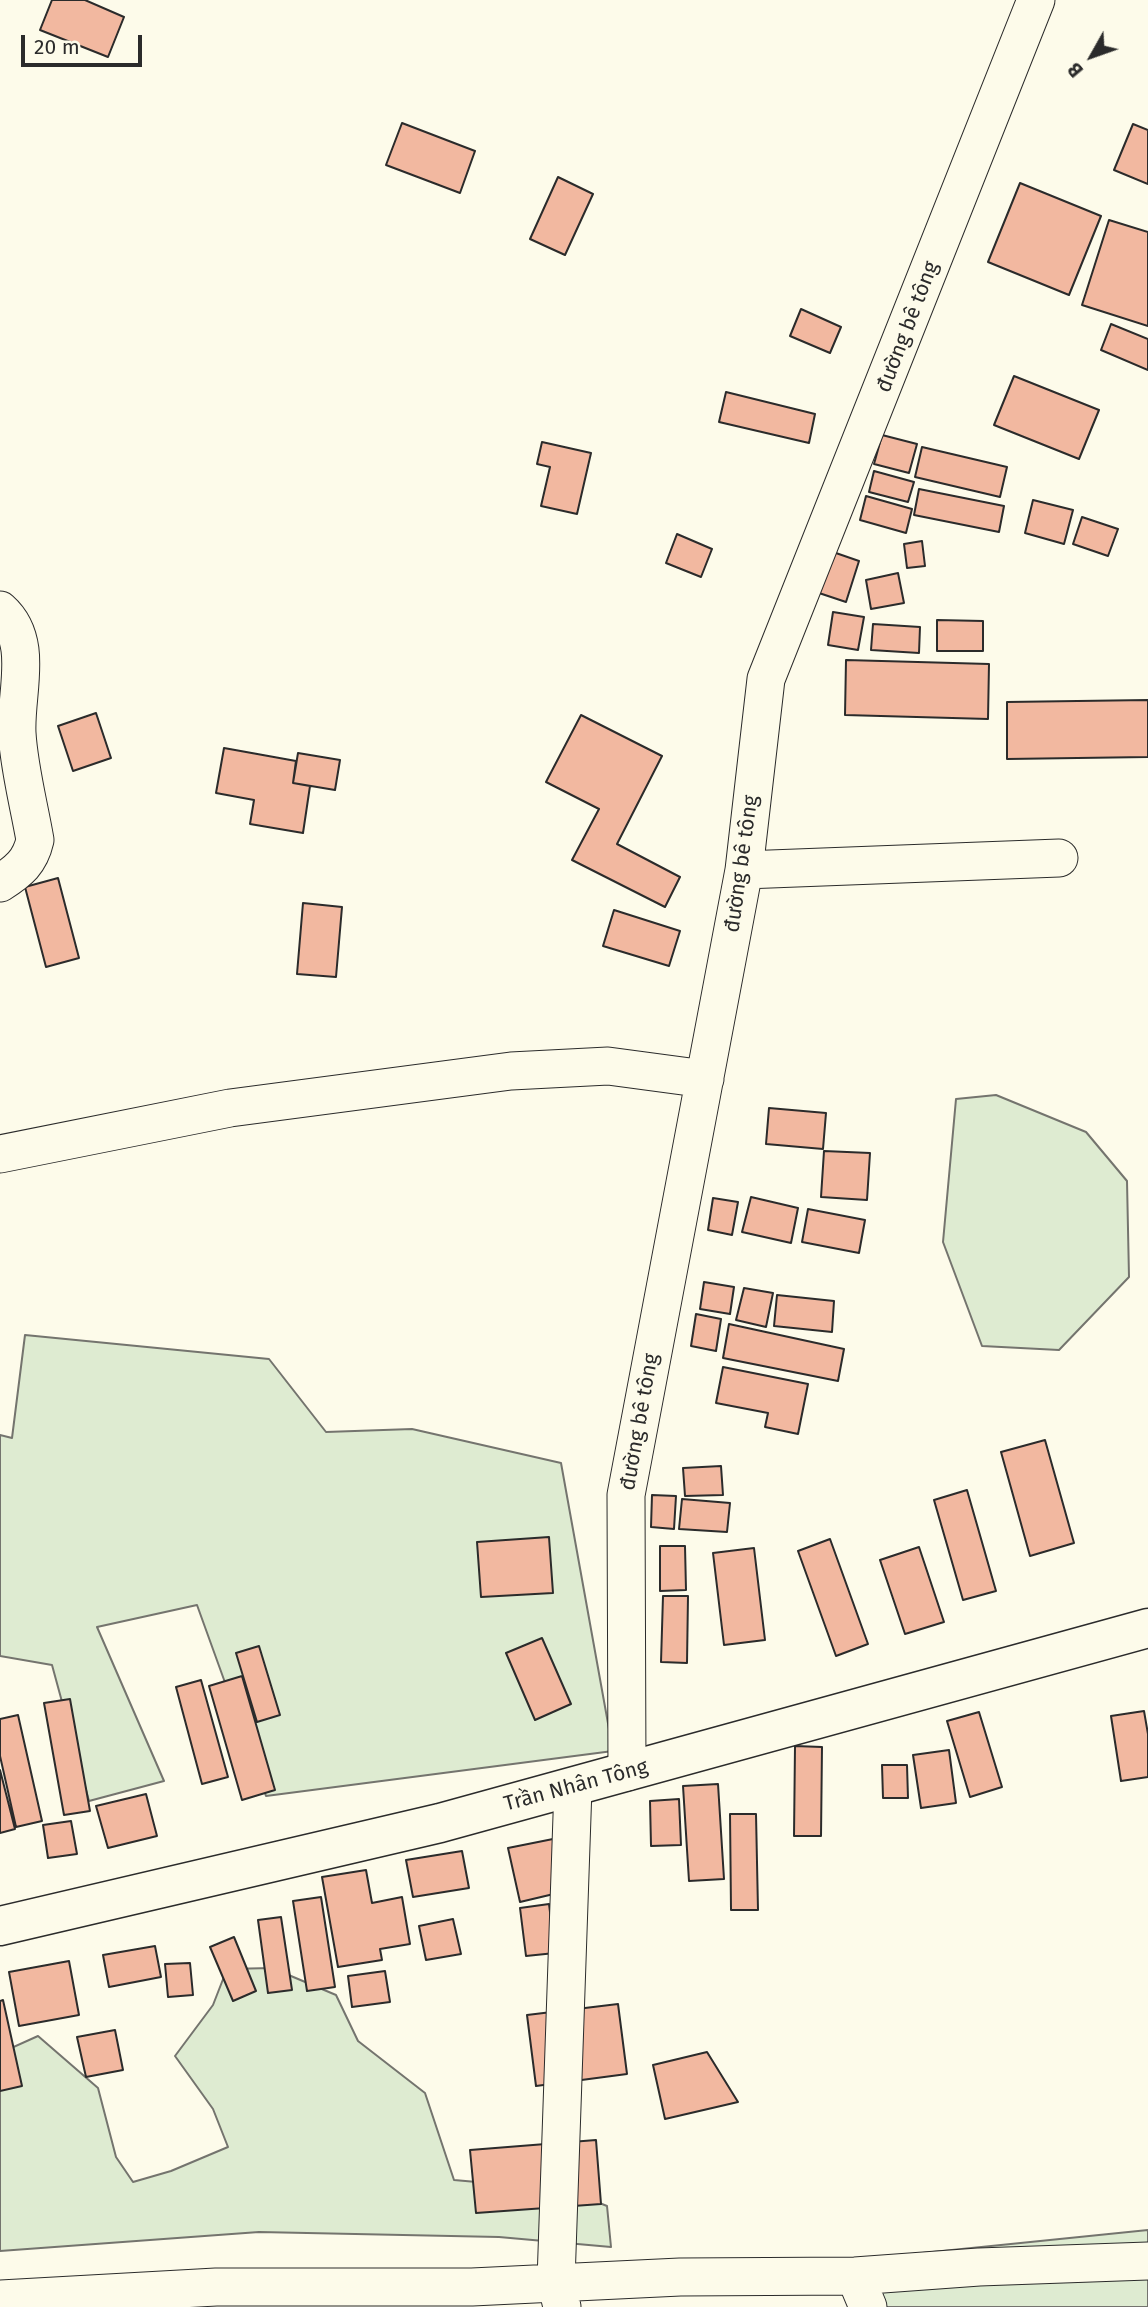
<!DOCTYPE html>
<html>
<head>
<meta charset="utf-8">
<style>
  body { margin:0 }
  #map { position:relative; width:1148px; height:2307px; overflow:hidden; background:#fdfbea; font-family:"Fira Sans",sans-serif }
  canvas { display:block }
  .north { position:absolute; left:1057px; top:21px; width:70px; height:70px; -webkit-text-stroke:5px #fdfbea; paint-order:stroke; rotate:230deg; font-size:19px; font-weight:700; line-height:28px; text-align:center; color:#2b2b2b }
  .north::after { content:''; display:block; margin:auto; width:24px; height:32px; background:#2b2b2b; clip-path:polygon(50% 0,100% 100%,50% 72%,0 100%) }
  .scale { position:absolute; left:21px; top:35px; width:121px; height:32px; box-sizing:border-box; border:4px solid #2b2b2b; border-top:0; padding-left:9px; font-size:21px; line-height:24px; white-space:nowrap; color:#2b2b2b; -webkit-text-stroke:5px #fdfbea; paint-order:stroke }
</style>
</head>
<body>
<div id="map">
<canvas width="1148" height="2307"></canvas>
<div class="north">B</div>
<div class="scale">20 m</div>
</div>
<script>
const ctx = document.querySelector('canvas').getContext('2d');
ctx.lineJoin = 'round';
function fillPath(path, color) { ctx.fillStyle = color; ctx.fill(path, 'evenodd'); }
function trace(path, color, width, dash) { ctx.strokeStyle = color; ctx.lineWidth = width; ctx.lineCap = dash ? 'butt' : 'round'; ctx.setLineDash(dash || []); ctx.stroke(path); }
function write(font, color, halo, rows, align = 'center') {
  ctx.font = font + ' "Fira Sans",sans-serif'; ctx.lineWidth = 5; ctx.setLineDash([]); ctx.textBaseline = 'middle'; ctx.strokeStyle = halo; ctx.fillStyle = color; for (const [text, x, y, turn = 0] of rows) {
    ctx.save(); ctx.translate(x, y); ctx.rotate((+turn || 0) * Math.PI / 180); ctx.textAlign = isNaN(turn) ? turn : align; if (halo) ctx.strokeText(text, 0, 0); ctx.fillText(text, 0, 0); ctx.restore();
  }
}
const green = new Path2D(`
  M 996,1095 L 1086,1132 L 1127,1181 L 1129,1277 L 1059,1350 L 982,1346 L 943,1242 L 956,1099 Z
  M 25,1335 L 269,1359 L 326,1432 L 412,1429 L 561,1463 L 613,1751 L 266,1796 L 197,1605 L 97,1627 L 164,1781 L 89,1801 L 52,1665 L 0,1656 L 0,1435 L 12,1438 Z
  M 272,1968 L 336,1995 L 358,2041 L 425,2093 L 454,2180 L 567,2190 L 607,2206 L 611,2247 L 499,2237 L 259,2232 L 0,2251 L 0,2053 L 38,2036 L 98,2088 L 116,2157 L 133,2182 L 171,2171 L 228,2147 L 213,2109 L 175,2056 L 213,2005 L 227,1969 Z
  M 1148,2230 L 1148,2307 L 877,2307 L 844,2261 Z`);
fillPath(green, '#deebd1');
trace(green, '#74746e', 2);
const building = new Path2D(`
  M 52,0 L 85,0 L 124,17 L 108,57 L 40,30 Z
  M 402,123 L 475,151 L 460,193 L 386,165 Z
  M 1133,124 L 1148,130 L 1148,184 L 1114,170 Z
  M 558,177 L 593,194 L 565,255 L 530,239 Z
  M 1020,183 L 1101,216 L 1069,295 L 988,262 Z
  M 1109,220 L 1148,232 L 1148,326 L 1082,305 Z
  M 801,309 L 841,327 L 830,353 L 790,336 Z
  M 1111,324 L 1148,339 L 1148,370 L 1101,350 Z
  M 1014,376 L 1099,410 L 1079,459 L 994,425 Z
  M 726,392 L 815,414 L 809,443 L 719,422 Z
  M 882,435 L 917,444 L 909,473 L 874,464 Z
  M 542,442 L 591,453 L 577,514 L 541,506 L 550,467 L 537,464 Z
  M 922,447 L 1007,467 L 1000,497 L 915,477 Z
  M 874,471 L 914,482 L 908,502 L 869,492 Z
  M 919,489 L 1004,506 L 999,532 L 914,515 Z
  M 866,496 L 912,509 L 906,533 L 860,520 Z
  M 1033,500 L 1073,510 L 1064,544 L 1025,533 Z
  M 1082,517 L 1118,529 L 1108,556 L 1073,544 Z
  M 677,534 L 712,549 L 701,577 L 666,563 Z
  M 922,541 L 925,566 L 907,568 L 904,544 Z
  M 833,552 L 859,561 L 846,602 L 819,593 Z
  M 898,573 L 904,603 L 871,609 L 866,580 Z
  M 833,612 L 864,617 L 858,650 L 828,645 Z
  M 937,620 L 983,621 L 983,651 L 937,651 Z
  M 873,624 L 920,627 L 919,653 L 871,650 Z
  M 846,660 L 989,664 L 988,719 L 845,715 Z
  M 1148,700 L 1148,757 L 1007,759 L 1007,702 Z
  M 96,713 L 111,758 L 73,771 L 58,726 Z
  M 581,715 L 662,756 L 617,844 L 680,877 L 665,907 L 572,860 L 599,809 L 546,782 Z
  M 224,748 L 296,761 L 293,783 L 310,786 L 303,833 L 250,824 L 254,800 L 216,793 Z
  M 298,753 L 340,760 L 335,790 L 293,783 Z
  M 58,878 L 79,958 L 46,967 L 25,887 Z
  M 303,903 L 342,907 L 336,977 L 297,974 Z
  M 614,910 L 680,931 L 669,966 L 603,946 Z
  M 769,1108 L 826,1113 L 823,1149 L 766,1144 Z
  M 824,1151 L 870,1153 L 867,1200 L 821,1197 Z
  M 751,1197 L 798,1208 L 791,1243 L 742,1232 Z
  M 713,1198 L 738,1202 L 732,1235 L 708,1230 Z
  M 808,1209 L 865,1220 L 859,1253 L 802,1242 Z
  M 704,1282 L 734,1287 L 730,1314 L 700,1309 Z
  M 744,1288 L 773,1293 L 766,1327 L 736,1320 Z
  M 777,1295 L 834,1301 L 832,1332 L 774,1326 Z
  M 696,1314 L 721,1319 L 716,1351 L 691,1346 Z
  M 729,1324 L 844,1349 L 838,1381 L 723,1358 Z
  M 723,1367 L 808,1384 L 798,1434 L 765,1427 L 768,1413 L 716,1403 Z
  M 1045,1440 L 1074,1543 L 1030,1556 L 1001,1452 Z
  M 721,1466 L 723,1495 L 685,1496 L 683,1468 Z
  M 967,1490 L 996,1591 L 963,1600 L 934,1500 Z
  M 652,1495 L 676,1496 L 674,1529 L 651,1527 Z
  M 682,1499 L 730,1503 L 727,1532 L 679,1529 Z
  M 549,1537 L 553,1593 L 481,1597 L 477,1542 Z
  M 830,1539 L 868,1644 L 836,1656 L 798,1551 Z
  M 660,1546 L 685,1546 L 686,1590 L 660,1591 Z
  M 919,1547 L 944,1622 L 905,1634 L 880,1560 Z
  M 754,1548 L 765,1640 L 724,1645 L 713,1553 Z
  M 663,1596 L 688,1596 L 687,1663 L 661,1662 Z
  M 542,1638 L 571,1704 L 535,1720 L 506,1653 Z
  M 259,1646 L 280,1715 L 257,1722 L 236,1653 Z
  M 242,1676 L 275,1790 L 242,1800 L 209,1686 Z
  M 201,1680 L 228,1777 L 202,1784 L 176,1687 Z
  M 70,1699 L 90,1811 L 64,1815 L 44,1703 Z
  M 1144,1711 L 1148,1734 L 1148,1777 L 1121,1781 L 1111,1716 Z
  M 979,1712 L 1002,1787 L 970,1797 L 947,1721 Z
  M 18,1715 L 42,1821 L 16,1827 L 0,1756 L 0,1719 Z
  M 795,1746 L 822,1747 L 821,1836 L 794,1836 Z
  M 949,1750 L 956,1803 L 921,1808 L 913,1755 Z
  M 882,1765 L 907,1765 L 908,1798 L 883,1798 Z
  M 0,1770 L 15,1829 L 0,1833 Z
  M 718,1784 L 724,1879 L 689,1881 L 683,1786 Z
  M 146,1794 L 157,1836 L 108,1848 L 96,1806 Z
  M 679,1799 L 681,1845 L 651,1846 L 650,1801 Z
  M 730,1814 L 756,1814 L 758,1910 L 731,1910 Z
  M 71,1821 L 77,1854 L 48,1858 L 43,1825 Z
  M 568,1836 L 579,1888 L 520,1902 L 508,1848 Z
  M 462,1851 L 469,1888 L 413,1897 L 406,1860 Z
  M 366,1870 L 372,1903 L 402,1897 L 410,1944 L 380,1949 L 382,1960 L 338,1967 L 322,1877 Z
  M 321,1897 L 335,1987 L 307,1991 L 293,1901 Z
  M 549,1904 L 555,1953 L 526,1956 L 520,1908 Z
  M 281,1917 L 292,1990 L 268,1993 L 258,1920 Z
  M 453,1919 L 461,1954 L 426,1960 L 419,1926 Z
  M 234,1937 L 256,1991 L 233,2001 L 210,1947 Z
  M 155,1946 L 161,1977 L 109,1987 L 103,1955 Z
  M 69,1961 L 79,2015 L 19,2026 L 9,1972 Z
  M 190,1963 L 193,1995 L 168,1997 L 165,1964 Z
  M 385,1971 L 390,2002 L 352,2007 L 348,1976 Z
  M 3,2000 L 22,2086 L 0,2091 L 0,2001 Z
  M 618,2004 L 627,2074 L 536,2086 L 527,2015 Z
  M 115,2030 L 123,2070 L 86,2077 L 77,2037 Z
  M 707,2052 L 738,2102 L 665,2119 L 653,2065 Z
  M 596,2140 L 601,2204 L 476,2213 L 470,2150 Z`);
fillPath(building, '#f2b8a0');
trace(building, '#2b2b2b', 2);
const street = new Path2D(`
  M 0,610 C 35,641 15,692 17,733 C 19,768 29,805 35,840 C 30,862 19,871 0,883
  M 744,870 L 1059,858
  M 0,1154 L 230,1108 L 511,1071 L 608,1066 L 705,1079
  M 627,1772 L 626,1495 L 744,870 L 766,679 L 1036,0
  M 855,2276 L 868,2307
  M 0,2299 L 216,2287 L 472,2287 L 680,2277 L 855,2276 L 979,2267 L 1148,2261
  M 562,2307 L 556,2281 L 573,1787`);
const secondary = new Path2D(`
  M 0,1926 L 440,1823 L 1148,1628`);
trace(street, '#2b2b2b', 39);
trace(secondary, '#2b2b2b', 41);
trace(street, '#fdfbea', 37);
trace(secondary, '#fdfbea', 38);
write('21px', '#2b2b2b', '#fdfbea', [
  ["đường bê tông",908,327,-69],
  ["đường bê tông",742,864,-82],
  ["đường bê tông",640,1422,-80],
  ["Trần Nhân Tông",576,1786,-15]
]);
</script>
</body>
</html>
